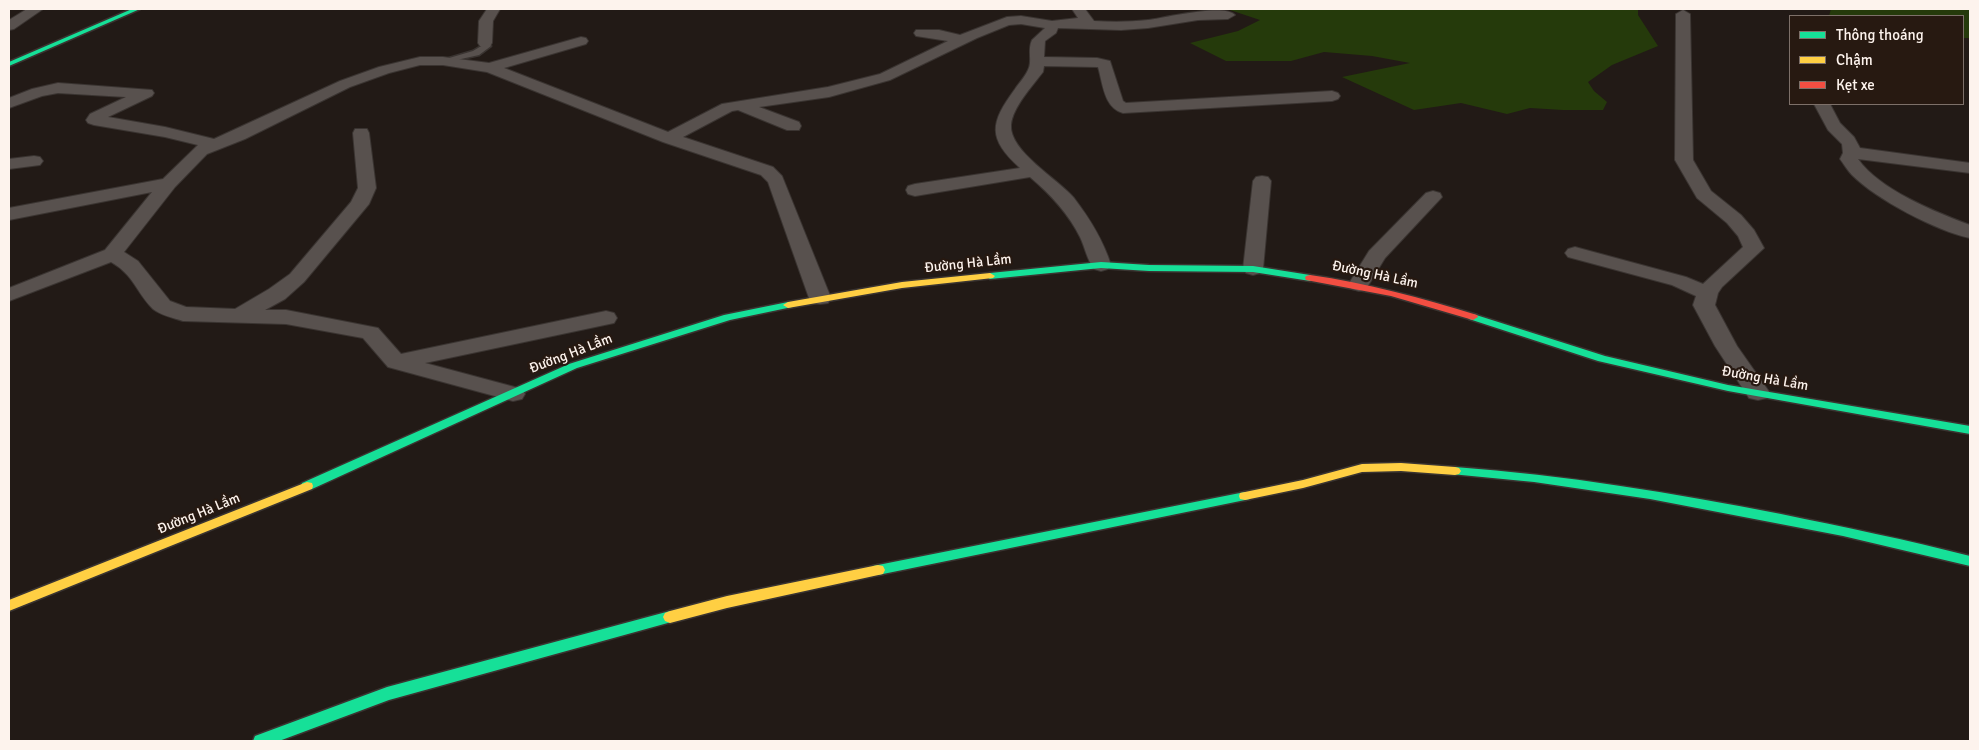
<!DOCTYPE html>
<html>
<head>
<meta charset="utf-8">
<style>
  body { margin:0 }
  #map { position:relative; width:1979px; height:750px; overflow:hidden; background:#221a16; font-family:Signika,sans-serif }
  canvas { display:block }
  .frame { position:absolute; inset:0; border:10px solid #fdf3ed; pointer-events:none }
  .legend { position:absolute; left:1789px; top:15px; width:175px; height:90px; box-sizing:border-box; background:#271911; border:1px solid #7d7069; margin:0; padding:6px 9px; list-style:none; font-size:15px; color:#fdf3ed }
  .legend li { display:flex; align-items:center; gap:10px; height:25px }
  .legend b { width:25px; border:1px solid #7d7069 }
</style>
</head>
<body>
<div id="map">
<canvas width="1979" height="750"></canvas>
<div class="frame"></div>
<ul class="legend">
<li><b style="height:6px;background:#16e098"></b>Thông thoáng</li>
<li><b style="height:6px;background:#ffcf43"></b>Chậm</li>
<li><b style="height:6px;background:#f24e42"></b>Kẹt xe</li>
</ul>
</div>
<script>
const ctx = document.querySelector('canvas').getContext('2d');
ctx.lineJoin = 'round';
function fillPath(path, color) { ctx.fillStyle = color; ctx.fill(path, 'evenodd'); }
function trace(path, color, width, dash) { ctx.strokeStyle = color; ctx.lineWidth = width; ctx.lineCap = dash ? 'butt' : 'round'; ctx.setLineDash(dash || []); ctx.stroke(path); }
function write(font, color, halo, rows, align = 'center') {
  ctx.font = font + ' Signika,sans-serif'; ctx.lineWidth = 4.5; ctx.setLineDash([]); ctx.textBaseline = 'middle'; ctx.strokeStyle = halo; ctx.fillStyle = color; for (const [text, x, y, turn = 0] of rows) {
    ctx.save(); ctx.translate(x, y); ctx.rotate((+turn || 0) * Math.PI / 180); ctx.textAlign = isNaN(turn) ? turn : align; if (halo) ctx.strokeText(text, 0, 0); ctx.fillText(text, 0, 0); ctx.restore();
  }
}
fillPath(new Path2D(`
  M 1227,9 L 1638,9 L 1638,15 L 1658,46 L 1612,65 L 1588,82 L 1594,91 L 1607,102 L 1603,110 L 1563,110 L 1530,108 L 1507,114 L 1461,103 L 1414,110 L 1342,77 L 1410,63 L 1372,56 L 1324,52 L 1291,61 L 1226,61 L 1190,43 L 1238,31 L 1260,20 Z
  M 1831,9 L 1970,9 L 1970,38 L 1963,38 L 1963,16 L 1829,16 Z`), '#253a0b');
const lane = new Path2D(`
  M 482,41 L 488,41 L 491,46 L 479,55 L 443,63 L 439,61 L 473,51 L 483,45 Z`);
const street = new Path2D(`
  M 27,9 L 43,9 L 14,29 L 9,30 L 9,20 Z
  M 487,9 L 500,9 L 493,21 L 492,43 L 490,46 L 480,46 L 478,43 L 479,21 Z
  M 1072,9 L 1085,9 L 1094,21 C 1112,22 1130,22 1148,20 C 1163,18 1225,3 1235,15 L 1228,19 L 1198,20 L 1148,28 L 1121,30 L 1058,28 L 1056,33 L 1045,41 L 1044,57 L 1097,58 L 1110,61 L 1123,101 L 1126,103 L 1332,91 L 1338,93 L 1340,96 L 1338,99 L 1332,101 L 1123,113 C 1104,108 1103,84 1098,67 L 1044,66 L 1043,72 C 1033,85 1012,108 1011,125 C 1009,151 1058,179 1074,198 C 1090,219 1103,240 1111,265 L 1108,269 L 1101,271 L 1094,269 C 1087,260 1085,247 1080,237 C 1068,213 1051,195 1030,177 L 915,196 L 908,194 L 906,190 L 908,186 L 915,184 L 1020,168 C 987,138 990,123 1015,89 C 1019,83 1025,77 1028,70 C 1033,61 1027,50 1032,40 L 1045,28 L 1021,24 L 1009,25 L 977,38 L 890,80 L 829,97 L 759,107 L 799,122 L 801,126 L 799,130 L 787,130 L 738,110 L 732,111 L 683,137 L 773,167 L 782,176 L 831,298 L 828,303 L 820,304 L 812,303 L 809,298 L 768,182 L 761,175 L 663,142 L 487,72 L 443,65 L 420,65 L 389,73 L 350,87 L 245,139 L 207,154 L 175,187 L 124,252 L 138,261 L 170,301 L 186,307 L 235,309 L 269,289 L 290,274 L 351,202 L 358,188 L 353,133 L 355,129 L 367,129 L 369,133 L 376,188 L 369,204 L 304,282 L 285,299 L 265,310 L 286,310 L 378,328 L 401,354 L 606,311 L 614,313 L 617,318 L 614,323 L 425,363 L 522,389 L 525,394 L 522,399 L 513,401 L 388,367 L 363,338 L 286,324 L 183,321 C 174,318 160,315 153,309 C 136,292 134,275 111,262 L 9,301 L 9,288 L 105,250 L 152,192 L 9,220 L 9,208 L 163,179 L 198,145 L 165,137 L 94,125 L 88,123 L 86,120 L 90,114 L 126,97 L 58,93 L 42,96 L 9,108 L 9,98 L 32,89 L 58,83 L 152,90 L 154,93 L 152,96 L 108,117 L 165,127 L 214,139 L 340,81 L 379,67 L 420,57 L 443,57 L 489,63 L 581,37 L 586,38 L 588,41 L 586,44 L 504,68 L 668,132 L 722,104 L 828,87 L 880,74 L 948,41 L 916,36 L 914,33 L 916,30 L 939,30 L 960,35 L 1007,17 L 1021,16 L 1052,21 L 1078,18 Z
  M 1683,10 L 1690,14 L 1693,160 L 1711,191 L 1741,215 L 1754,230 L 1764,248 L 1722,287 L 1718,293 L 1715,305 L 1737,346 L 1770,393 L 1767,398 L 1758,400 L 1749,398 L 1715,346 L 1693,305 L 1696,296 L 1672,285 L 1568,257 L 1565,253 L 1568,249 L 1575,247 L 1686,277 L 1703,284 L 1743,247 L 1738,236 L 1727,223 L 1697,198 L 1675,160 L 1676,14 Z
  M 1814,104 L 1830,104 L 1840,123 L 1854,137 L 1860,148 L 1970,163 L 1970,173 L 1858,159 C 1880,190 1935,212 1970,225 L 1970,238 C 1936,231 1876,199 1852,175 C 1847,170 1844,164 1840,159 L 1843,153 L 1842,144 L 1828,130 Z
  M 34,156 L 40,157 L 43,161 L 40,165 L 9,169 L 9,159 Z
  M 1262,176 L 1268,177 L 1271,181 L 1263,269 L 1260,273 L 1253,275 L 1246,273 L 1243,269 L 1253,181 L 1256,177 Z
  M 1433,191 L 1440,193 L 1442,197 L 1385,258 L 1366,289 L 1359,291 L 1352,289 L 1348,285 L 1369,251 L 1426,193 Z`);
const fast = new Path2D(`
  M 132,9 L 140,9 L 9,66 L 9,62 Z
  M 1101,262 L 1149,265 L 1253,266 L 1310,275 L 1315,278 L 1310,281 L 1253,272 L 1149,271 L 1101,268 L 990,279 L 985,276 L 990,273 Z
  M 788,302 L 793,305 L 792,307 L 730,320 L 577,368 L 312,489 L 302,489 L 301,486 L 302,483 L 569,364 L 724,315 Z
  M 1473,314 L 1605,356 L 1728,385 L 1970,426 L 1970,434 L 1728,391 L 1598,361 L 1469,319 L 1468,317 Z
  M 1455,467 C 1565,475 1673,493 1781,514 C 1844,527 1908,540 1970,556 L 1970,566 L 1843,536 L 1650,499 L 1534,482 L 1451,474 L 1449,471 L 1451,468 Z
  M 1245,492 L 1250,493 L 1251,496 L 1250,499 L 878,575 L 873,574 L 871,570 L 873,566 L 878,565 Z
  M 670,611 L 675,613 L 677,617 L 675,621 L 389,700 L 279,741 L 253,741 L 255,736 L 387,687 Z`);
const slow = new Path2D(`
  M 990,273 L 995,276 L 993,278 L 902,288 L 788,308 L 783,305 L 788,302 L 902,282 Z
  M 1401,463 L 1455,467 L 1459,468 L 1461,471 L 1459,474 L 1455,475 L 1401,471 L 1362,472 L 1303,488 L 1245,500 L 1240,499 L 1239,496 L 1240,493 L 1245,492 L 1303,480 L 1362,464 Z
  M 307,482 L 312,483 L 313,486 L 312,489 L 9,611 L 9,600 Z
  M 878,565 L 883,566 L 885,570 L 883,574 L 727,608 L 670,623 L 665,621 L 663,617 L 665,613 L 670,611 L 727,596 Z`);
const jam = new Path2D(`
  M 1310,275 C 1367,283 1422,298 1477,315 L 1478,317 L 1473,320 L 1391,296 L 1306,280 L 1305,278 L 1306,276 Z`);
trace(lane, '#3a3431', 3);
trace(street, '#3a3431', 2);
trace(fast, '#3a3431', 3);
trace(slow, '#3a3431', 3);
trace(jam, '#3a3431', 3);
fillPath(lane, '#58514e');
fillPath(street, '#58514e');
fillPath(fast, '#16e098');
fillPath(slow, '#ffcf43');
fillPath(jam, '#f24e42');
write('14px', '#fdf3ed', '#271911', [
  ["Đường Hà Lầm",968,264,-6],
  ["Đường Hà Lầm",1375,275,12],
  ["Đường Hà Lầm",571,354,-21],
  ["Đường Hà Lầm",1765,379,10],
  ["Đường Hà Lầm",199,514,-22]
]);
</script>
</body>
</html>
